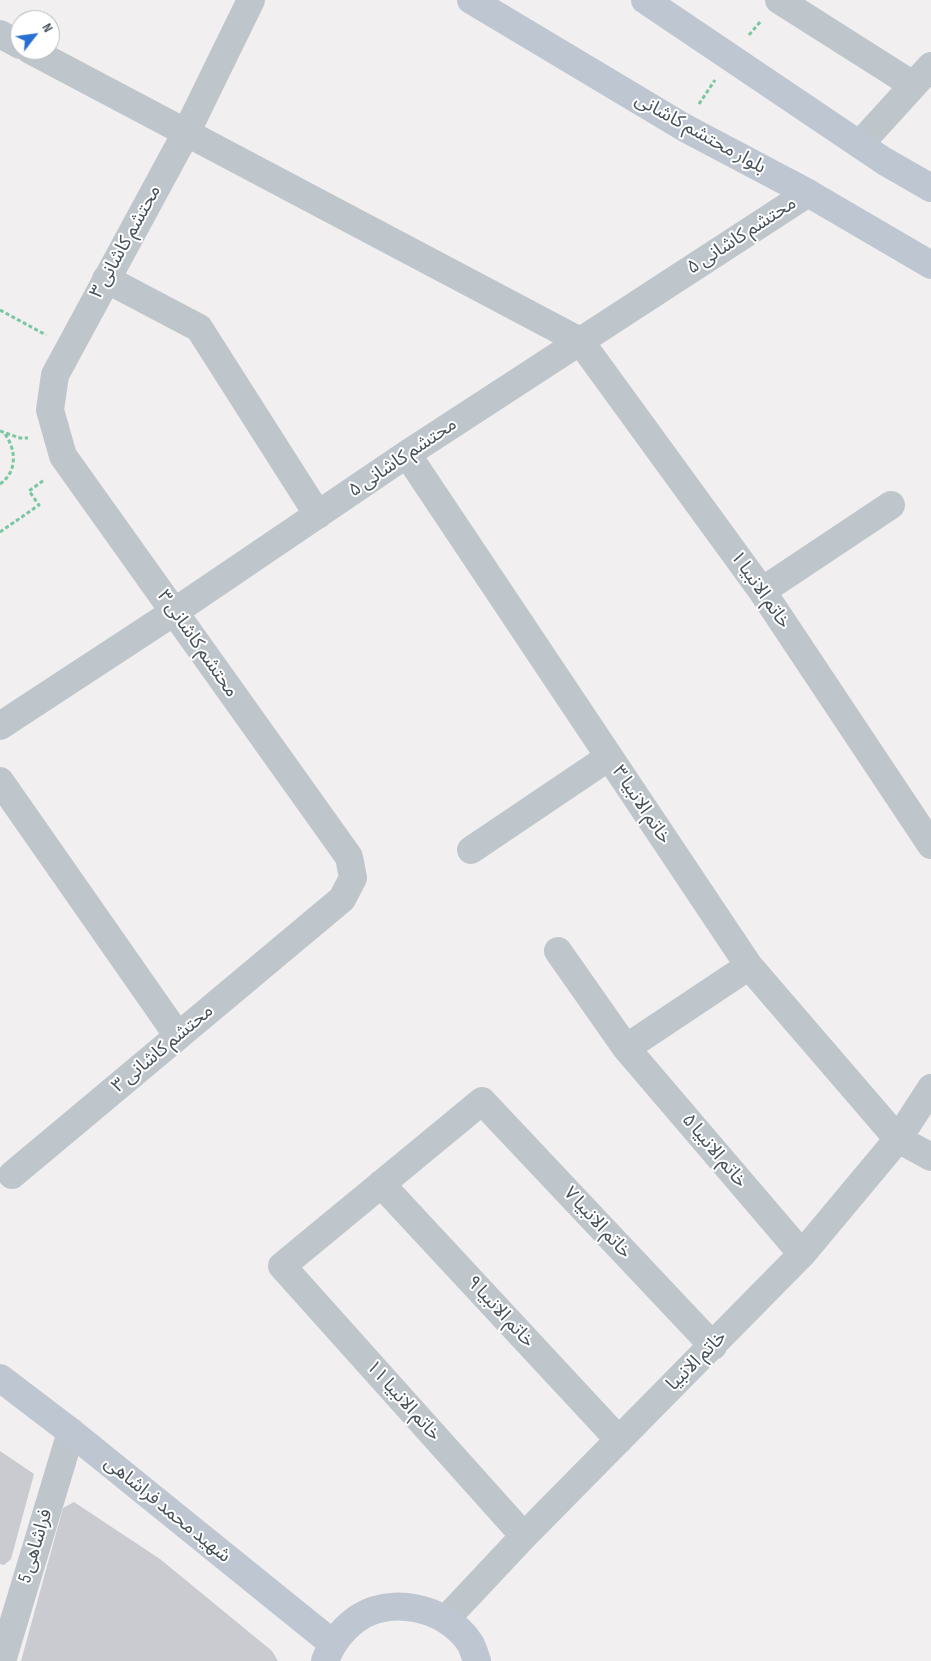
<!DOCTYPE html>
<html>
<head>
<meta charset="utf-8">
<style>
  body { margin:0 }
  #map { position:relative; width:931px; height:1661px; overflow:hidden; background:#f1efef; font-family:"Sofia Sans Condensed",sans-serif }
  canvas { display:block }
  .north { position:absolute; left:10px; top:10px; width:50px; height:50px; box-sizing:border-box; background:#fff; border:1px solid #b6babd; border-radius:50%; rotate:60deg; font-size:14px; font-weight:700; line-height:20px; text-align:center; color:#48525a }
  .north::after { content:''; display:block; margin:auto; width:18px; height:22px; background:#276fd2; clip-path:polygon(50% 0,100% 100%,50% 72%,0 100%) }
</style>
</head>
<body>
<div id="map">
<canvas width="931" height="1661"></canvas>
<div class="north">N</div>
</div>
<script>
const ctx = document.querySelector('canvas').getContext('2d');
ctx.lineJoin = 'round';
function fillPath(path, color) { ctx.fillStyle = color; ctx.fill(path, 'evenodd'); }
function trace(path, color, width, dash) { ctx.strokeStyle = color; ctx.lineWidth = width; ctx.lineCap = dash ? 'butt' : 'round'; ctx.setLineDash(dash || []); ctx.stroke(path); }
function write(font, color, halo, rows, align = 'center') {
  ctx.font = font + ' "Sofia Sans Condensed","Noto Sans Arabic",sans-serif'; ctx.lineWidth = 4; ctx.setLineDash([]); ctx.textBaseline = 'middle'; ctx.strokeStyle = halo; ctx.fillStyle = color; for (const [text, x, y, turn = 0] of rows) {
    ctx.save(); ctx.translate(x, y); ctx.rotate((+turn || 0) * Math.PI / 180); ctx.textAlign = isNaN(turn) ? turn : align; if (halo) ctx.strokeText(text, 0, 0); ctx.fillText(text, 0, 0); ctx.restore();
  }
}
fillPath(new Path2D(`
  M 0,1451 L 34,1474 L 11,1559 L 4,1565 L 0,1564 Z
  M 74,1502 L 160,1559 L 272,1651 L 278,1661 L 21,1661 L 63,1508 Z`), '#c9cbd1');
trace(new Path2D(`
  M 749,35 L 761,21
  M 699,104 L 715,80
  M 0,310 L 46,335
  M 0,431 L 20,438 L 28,438
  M 0,484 C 18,471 16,450 5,434
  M 0,532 L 39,505 L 29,491 L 44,480`), '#7bc7a2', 3, [4, 2.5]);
trace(new Path2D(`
  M 779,0 L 913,85
  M 0,34 L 20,45
  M 30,50 L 580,341 L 762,591 L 931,845
  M 860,144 L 931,66
  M 106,279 L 199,328 L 318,515
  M 407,454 L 749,966 L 898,1139 L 931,1157
  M 762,591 L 891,505
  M 0,726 L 174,612 L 407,454 L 808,193
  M 0,781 L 178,1036
  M 471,850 L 609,757
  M 558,951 L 626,1048 L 802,1254
  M 626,1048 L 749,966
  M 12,1175 L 342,899 L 353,878 L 349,857 L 63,456 L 50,410 L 55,375 L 186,133 L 251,0
  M 381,1184 L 619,1440
  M 524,1536 L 282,1266 L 482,1101 L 713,1346
  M 446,1619 L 524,1536 L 802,1254 L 898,1139 L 931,1088
  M 2,1661 L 71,1432`), '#bec6cc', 28);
trace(new Path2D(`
  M 471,0 L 685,128 L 808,193 L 931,265
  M 645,0 L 884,161 L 931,188
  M 0,1378 L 71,1432 L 332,1643
  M 325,1661 C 331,1645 340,1632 354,1621 C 388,1594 447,1607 470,1643 C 473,1648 475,1655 477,1661`), '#bec7d1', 28);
write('19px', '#48525a', '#fff', [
  ["بلوار محتشم کاشانی",700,134,29],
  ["محتشم کاشانی ۵",742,236,-33],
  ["محتشم کاشانی ۳",126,242,-61],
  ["محتشم کاشانی ۵",403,458,-34],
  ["خاتم الانبیا ۱",760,590,55],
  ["محتشم کاشانی ۳",197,644,55],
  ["خاتم الانبیا ۳",641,805,56],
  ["محتشم کاشانی ۳",163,1049,-40],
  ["خاتم الانبیا ۵",714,1151,50],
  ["خاتم الانبیا ۷",597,1223,47],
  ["خاتم الانبیا ۹",500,1312,47],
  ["خاتم الانبیا",697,1361,-45],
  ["خاتم الانبیا ۱۱",403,1401,48],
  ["شهید محمد فراشاهی",167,1510,39],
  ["فراشاهی 5",36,1546,-73]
]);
</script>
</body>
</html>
